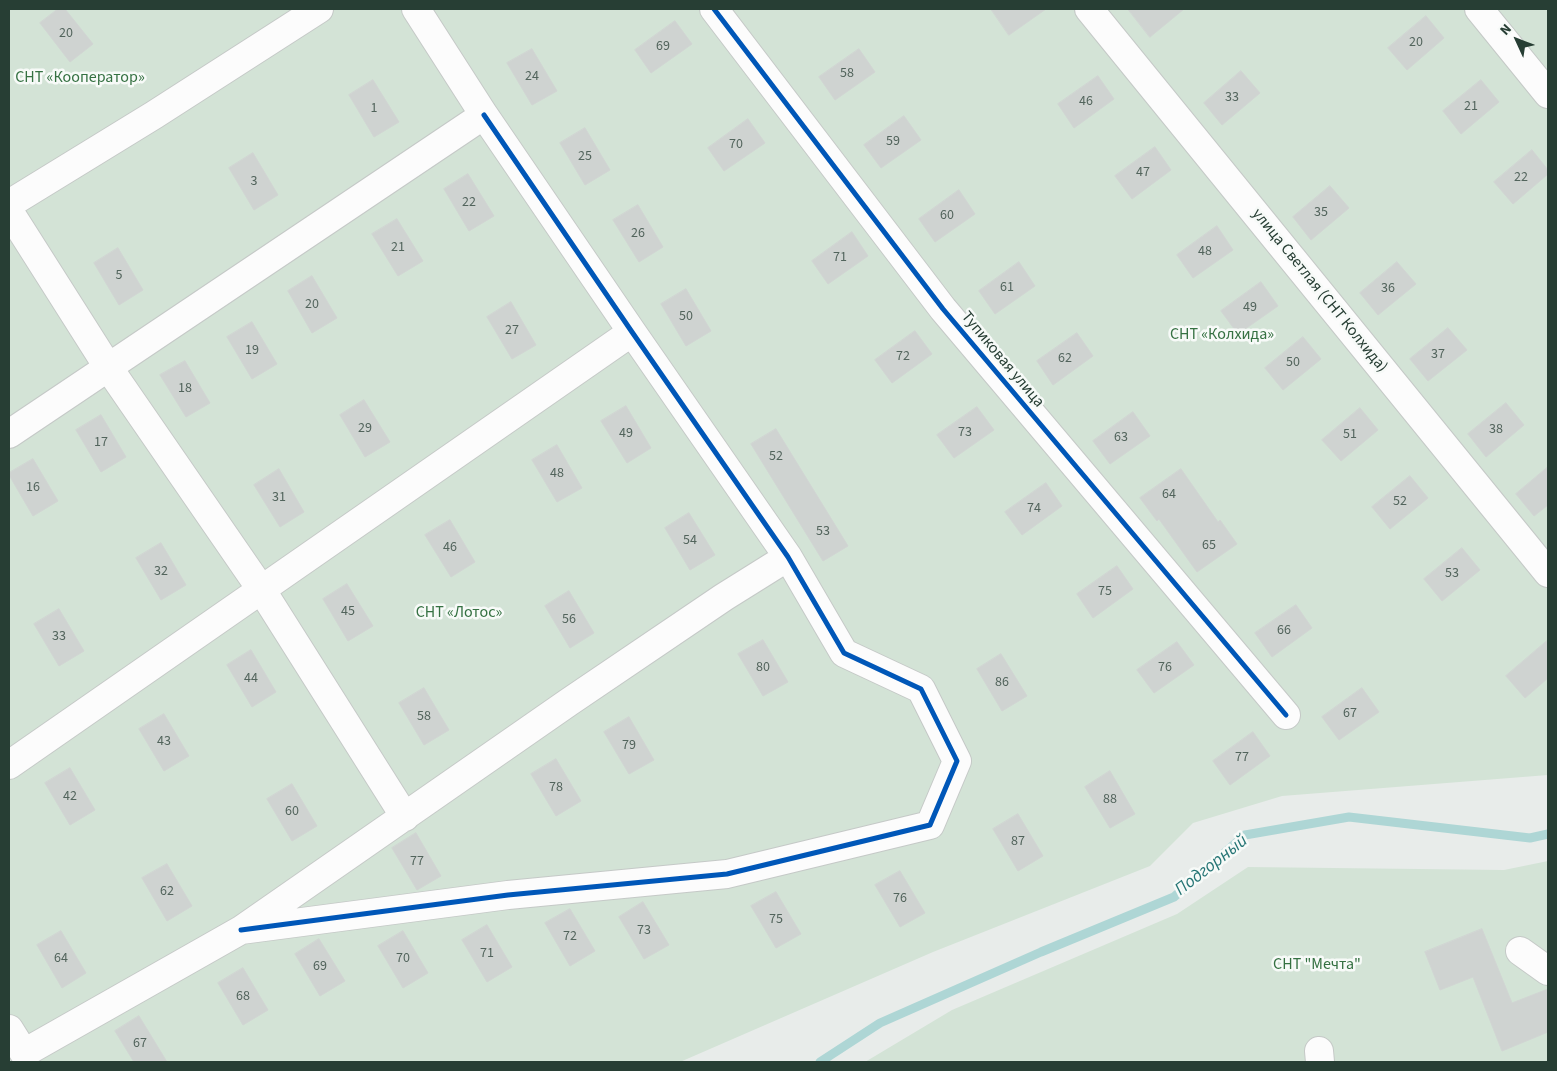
<!DOCTYPE html>
<html>
<head>
<meta charset="utf-8">
<style>
  body { margin:0 }
  #map { position:relative; width:1557px; height:1071px; overflow:hidden; background:#e8ecea; font-family:"Source Sans 3",sans-serif }
  canvas { display:block }
  .frame { position:absolute; inset:0; border:10px solid #273e34; pointer-events:none }
  .north { position:absolute; left:1492px; top:15px; width:50px; height:50px; -webkit-text-stroke:4px #f7faf8; paint-order:stroke; rotate:313deg; font-size:14px; font-weight:700; line-height:20px; text-align:center; color:#273e34 }
  .north::after { content:''; display:block; margin:auto; width:18px; height:22px; background:#273e34; clip-path:polygon(50% 0,100% 100%,50% 72%,0 100%) }
</style>
</head>
<body>
<div id="map">
<canvas width="1557" height="1071"></canvas>
<div class="frame"></div>
<div class="north">N</div>
</div>
<script>
const ctx = document.querySelector('canvas').getContext('2d');
ctx.lineJoin = 'round';
function fillPath(path, color) { ctx.fillStyle = color; ctx.fill(path, 'evenodd'); }
function trace(path, color, width, dash) { ctx.strokeStyle = color; ctx.lineWidth = width; ctx.lineCap = dash ? 'butt' : 'round'; ctx.setLineDash(dash || []); ctx.stroke(path); }
function write(font, color, halo, rows, align = 'center') {
  ctx.font = font + ' "Source Sans 3",sans-serif'; ctx.lineWidth = 5; ctx.setLineDash([]); ctx.textBaseline = 'middle'; ctx.strokeStyle = halo; ctx.fillStyle = color; for (const [text, x, y, turn = 0] of rows) {
    ctx.save(); ctx.translate(x, y); ctx.rotate((+turn || 0) * Math.PI / 180); ctx.textAlign = isNaN(turn) ? turn : align; if (halo) ctx.strokeText(text, 0, 0); ctx.fillText(text, 0, 0); ctx.restore();
  }
}
fillPath(new Path2D(`
  M 9,9 L 1548,9 L 1548,775 L 1282,796 L 1193,823 L 1150,866 L 933,952 L 680,1062 L 9,1062 Z
  M 1548,861 L 1548,1062 L 865,1062 L 952,1010 L 1177,914 L 1248,867 L 1504,870 Z`), '#d3e3d6');
trace(new Path2D(`
  M 820,1062 L 880,1023 L 1041,952 L 1174,897 L 1245,835 L 1349,817 L 1530,838 L 1548,834`), '#aed6d5', 9);
const building = new Path2D(`
  M 58,9 L 65,9 L 93,44 L 70,62 L 40,23 Z
  M 991,9 L 1046,9 L 1009,35 Z
  M 1128,9 L 1184,9 L 1150,37 Z
  M 1426,16 L 1444,38 L 1407,70 L 1388,48 Z
  M 675,21 L 692,44 L 651,73 L 635,50 Z
  M 532,49 L 557,91 L 532,105 L 507,63 Z
  M 859,49 L 875,72 L 835,100 L 819,77 Z
  M 1241,71 L 1260,93 L 1222,125 L 1204,103 Z
  M 1098,76 L 1114,99 L 1074,128 L 1058,104 Z
  M 373,80 L 399,122 L 374,137 L 349,95 Z
  M 1481,80 L 1499,102 L 1461,134 L 1443,111 Z
  M 904,116 L 921,140 L 881,168 L 864,145 Z
  M 748,119 L 765,143 L 724,171 L 708,148 Z
  M 585,128 L 610,170 L 585,185 L 560,143 Z
  M 1155,147 L 1171,170 L 1132,199 L 1115,176 Z
  M 1532,150 L 1548,170 L 1548,174 L 1513,204 L 1494,182 Z
  M 253,153 L 278,195 L 254,210 L 229,168 Z
  M 468,174 L 494,216 L 469,231 L 444,189 Z
  M 1330,186 L 1349,208 L 1311,240 L 1293,217 Z
  M 959,190 L 975,214 L 935,242 L 919,219 Z
  M 638,205 L 663,247 L 639,262 L 613,220 Z
  M 397,219 L 423,261 L 398,276 L 372,234 Z
  M 1217,226 L 1233,250 L 1193,278 L 1177,255 Z
  M 852,232 L 868,256 L 828,284 L 812,261 Z
  M 118,248 L 143,290 L 119,305 L 94,263 Z
  M 1019,262 L 1035,286 L 995,314 L 979,291 Z
  M 1397,262 L 1416,284 L 1378,315 L 1360,293 Z
  M 312,276 L 337,318 L 312,333 L 288,291 Z
  M 1261,282 L 1278,306 L 1238,334 L 1221,311 Z
  M 686,289 L 711,331 L 686,346 L 661,304 Z
  M 511,302 L 536,345 L 512,359 L 487,317 Z
  M 252,322 L 277,364 L 252,379 L 227,337 Z
  M 1448,328 L 1467,350 L 1428,381 L 1410,359 Z
  M 915,331 L 932,354 L 892,383 L 875,360 Z
  M 1077,333 L 1093,356 L 1053,385 L 1037,361 Z
  M 1303,337 L 1321,359 L 1283,390 L 1265,368 Z
  M 185,361 L 210,403 L 186,417 L 160,375 Z
  M 364,400 L 390,442 L 365,457 L 340,415 Z
  M 1506,403 L 1524,425 L 1486,457 L 1468,434 Z
  M 626,406 L 651,448 L 627,463 L 601,421 Z
  M 977,407 L 994,430 L 954,458 L 937,435 Z
  M 1360,408 L 1378,430 L 1341,461 L 1322,440 Z
  M 1133,412 L 1150,436 L 1110,464 L 1093,441 Z
  M 101,415 L 126,457 L 101,472 L 76,430 Z
  M 776,429 L 848,546 L 823,561 L 751,444 Z
  M 557,445 L 582,488 L 557,502 L 532,460 Z
  M 33,459 L 58,501 L 33,516 L 9,475 L 9,473 Z
  M 1548,467 L 1548,505 L 1534,516 L 1516,494 Z
  M 279,469 L 304,512 L 280,527 L 254,485 Z
  M 1181,469 L 1218,522 L 1220,520 L 1237,544 L 1197,572 L 1159,519 L 1157,521 L 1140,498 Z
  M 1410,476 L 1428,498 L 1390,529 L 1372,507 Z
  M 1046,483 L 1062,506 L 1022,535 L 1005,512 Z
  M 689,513 L 715,555 L 690,570 L 665,528 Z
  M 450,520 L 475,562 L 451,577 L 425,535 Z
  M 161,543 L 186,585 L 161,600 L 136,558 Z
  M 1462,548 L 1480,570 L 1442,601 L 1424,579 Z
  M 1117,566 L 1133,589 L 1093,618 L 1077,594 Z
  M 347,584 L 373,626 L 348,641 L 323,599 Z
  M 569,591 L 594,633 L 570,648 L 545,606 Z
  M 1296,605 L 1312,628 L 1272,657 L 1255,633 Z
  M 59,609 L 84,651 L 59,666 L 34,624 Z
  M 763,640 L 788,682 L 763,696 L 738,654 Z
  M 1548,640 L 1548,678 L 1525,698 L 1506,676 Z
  M 1177,642 L 1194,665 L 1154,693 L 1137,670 Z
  M 251,650 L 276,692 L 252,707 L 227,665 Z
  M 1001,654 L 1027,696 L 1002,711 L 977,669 Z
  M 424,688 L 449,730 L 424,745 L 399,703 Z
  M 1362,688 L 1379,712 L 1339,740 L 1322,717 Z
  M 164,714 L 189,756 L 164,771 L 139,729 Z
  M 629,717 L 654,760 L 629,774 L 604,732 Z
  M 1253,732 L 1270,756 L 1230,785 L 1213,761 Z
  M 556,759 L 581,801 L 556,816 L 531,774 Z
  M 70,768 L 95,810 L 70,825 L 45,783 Z
  M 1110,771 L 1135,814 L 1110,828 L 1085,787 Z
  M 292,784 L 317,826 L 292,841 L 267,799 Z
  M 1018,814 L 1043,856 L 1018,871 L 993,829 Z
  M 416,833 L 441,876 L 417,890 L 392,848 Z
  M 167,864 L 192,906 L 167,921 L 142,878 Z
  M 900,871 L 925,913 L 900,927 L 875,885 Z
  M 776,892 L 801,934 L 776,948 L 751,906 Z
  M 643,902 L 669,945 L 644,959 L 619,917 Z
  M 570,909 L 595,951 L 570,966 L 545,923 Z
  M 487,925 L 512,967 L 487,982 L 462,940 Z
  M 1482,929 L 1512,1003 L 1548,989 L 1548,1032 L 1502,1051 L 1473,977 L 1440,990 L 1425,952 Z
  M 61,931 L 86,973 L 62,988 L 37,945 Z
  M 403,931 L 428,973 L 403,988 L 378,946 Z
  M 319,939 L 345,981 L 320,996 L 295,954 Z
  M 243,968 L 268,1010 L 243,1025 L 218,983 Z
  M 139,1016 L 167,1062 L 134,1062 L 115,1031 Z`);
fillPath(building, '#cfd3d1');
trace(building, '#d1d5d3', 1);
const minor = new Path2D(`
  M 714,9 L 943,309 L 1286,715
  M 1089,9 L 1548,573
  M 1479,9 L 1548,94
  M 9,204 L 154,115 L 319,9
  M 9,211 L 108,367 L 261,589 L 405,817
  M 9,434 L 484,115 L 416,9
  M 9,765 L 632,332
  M 241,930 L 508,895 L 727,874 L 930,825 L 957,761 L 921,689 L 844,653 L 788,557 L 632,332 L 484,115
  M 1520,951 L 1548,971
  M 9,1029 L 24,1053 L 241,930 L 569,702 L 724,597 L 788,557
  M 1319,1051 L 1320,1062`);
trace(minor, '#c5c9c7', 30);
trace(minor, '#fcfcfc', 28);
trace(new Path2D(`
  M 714,9 L 943,309 L 1286,715
  M 241,930 L 508,895 L 727,874 L 930,825 L 957,761 L 921,689 L 844,653 L 788,557 L 632,332 L 484,115`), '#0057b8', 5);
write('14px', '#52645c', null, [
  ["20",66,34],
  ["20",1416,43],
  ["69",663,47],
  ["58",847,74],
  ["24",532,77],
  ["33",1232,98],
  ["46",1086,102],
  ["21",1471,107],
  ["1",374,109],
  ["59",893,142],
  ["70",736,145],
  ["25",585,157],
  ["47",1143,173],
  ["22",1521,178],
  ["3",254,182],
  ["22",469,203],
  ["35",1321,213],
  ["60",947,216],
  ["26",638,234],
  ["21",398,248],
  ["48",1205,252],
  ["71",840,258],
  ["5",119,276],
  ["61",1007,288],
  ["36",1388,289],
  ["20",312,305],
  ["49",1250,308],
  ["50",686,317],
  ["27",512,331],
  ["19",252,351],
  ["37",1438,355],
  ["72",903,357],
  ["62",1065,359],
  ["50",1293,363],
  ["18",185,389],
  ["29",365,429],
  ["38",1496,430],
  ["73",965,433],
  ["49",626,434],
  ["51",1350,435],
  ["63",1121,438],
  ["17",101,443],
  ["52",776,457],
  ["48",557,474],
  ["16",33,488],
  ["64",1169,495],
  ["31",279,498],
  ["52",1400,502],
  ["74",1034,509],
  ["53",823,532],
  ["54",690,541],
  ["65",1209,546],
  ["46",450,548],
  ["32",161,572],
  ["53",1452,574],
  ["75",1105,592],
  ["45",348,612],
  ["56",569,620],
  ["66",1284,631],
  ["33",59,637],
  ["80",763,668],
  ["76",1165,668],
  ["44",251,679],
  ["86",1002,683],
  ["67",1350,714],
  ["58",424,717],
  ["43",164,742],
  ["79",629,746],
  ["77",1242,758],
  ["78",556,788],
  ["42",70,797],
  ["88",1110,800],
  ["60",292,812],
  ["87",1018,842],
  ["77",417,862],
  ["62",167,892],
  ["76",900,899],
  ["75",776,920],
  ["73",644,931],
  ["72",570,937],
  ["71",487,954],
  ["64",61,959],
  ["70",403,959],
  ["69",320,967],
  ["68",243,997],
  ["67",140,1044]
]);
write('16px', '#357142', '#f7faf8', [
  ["СНТ «Кооператор»",80,78],
  ["СНТ «Колхида»",1222,335],
  ["СНТ «Лотос»",459,613],
  ["СНТ \"Мечта\"",1317,965]
]);
write('16px', '#273e34', '#f7faf8', [
  ["улица Светлая (СНТ Колхида)",1319,291,51],
  ["Тупиковая улица",1002,360,50]
]);
write('italic 18px', '#267575', '#f7faf8', [
  ["Подгорный",1212,866,-38]
]);
</script>
</body>
</html>
